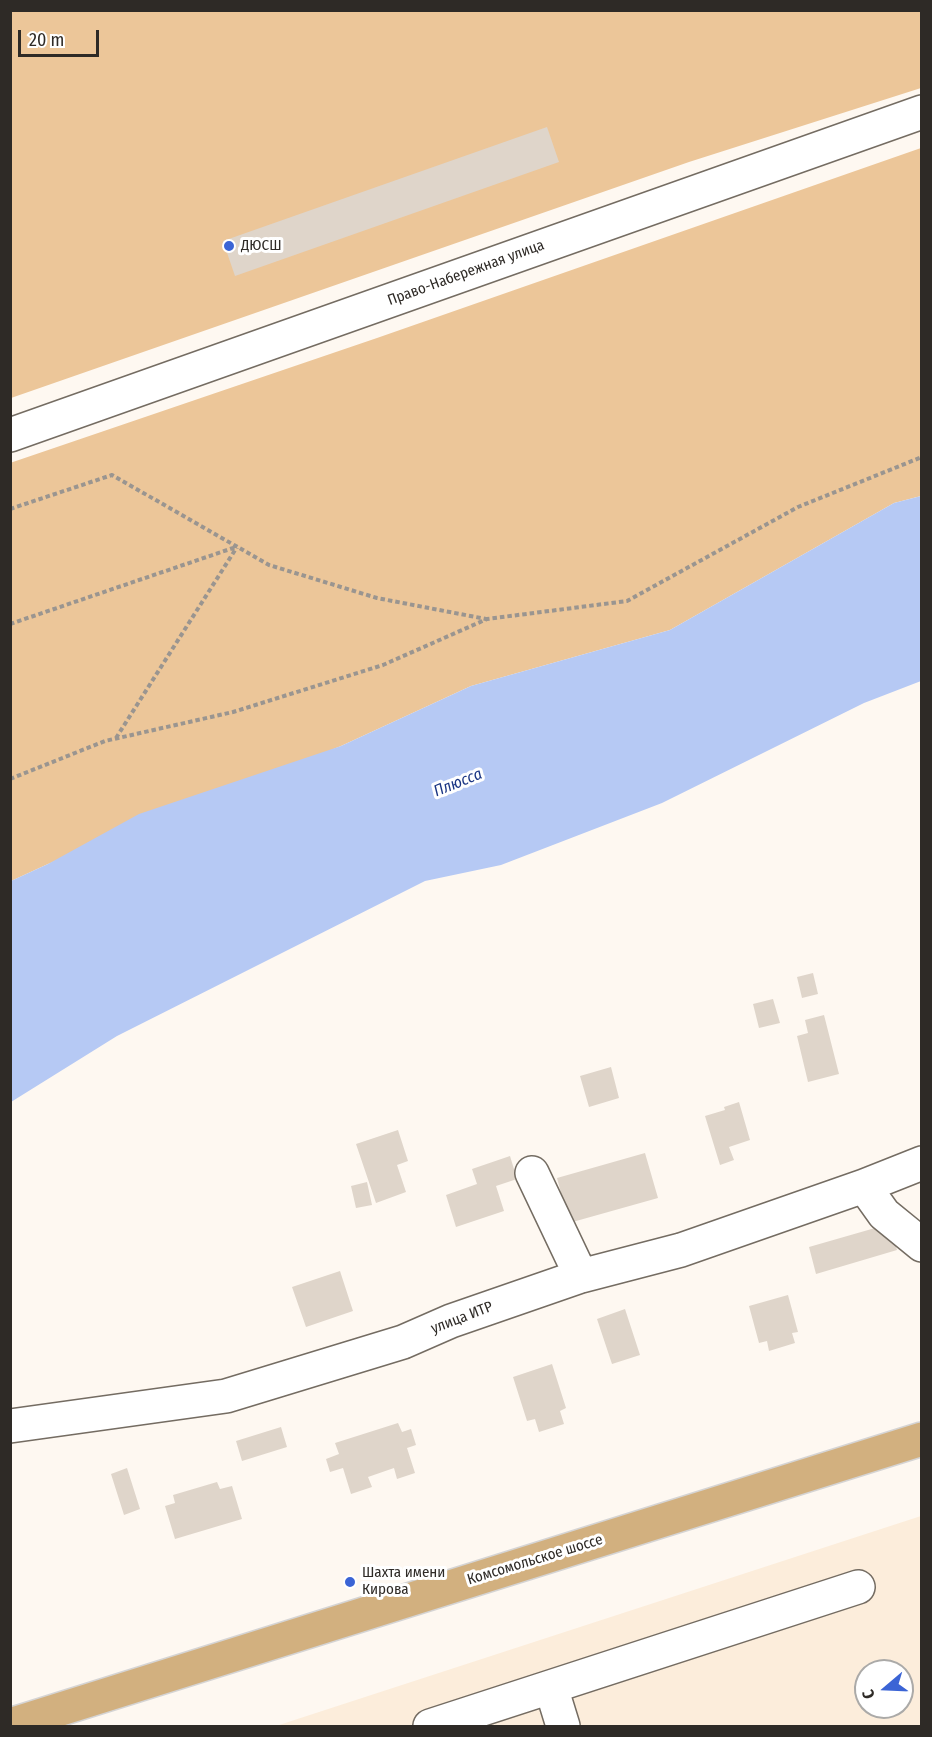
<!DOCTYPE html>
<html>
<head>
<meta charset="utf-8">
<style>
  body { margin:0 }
  #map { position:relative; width:932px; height:1737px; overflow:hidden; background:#fef8f1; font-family:"Fira Sans Condensed",sans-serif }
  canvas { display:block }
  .frame { position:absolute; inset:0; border:12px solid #2e2a26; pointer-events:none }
  .north { position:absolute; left:854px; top:1659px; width:60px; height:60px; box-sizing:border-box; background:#fff; border:2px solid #abaaa8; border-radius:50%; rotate:251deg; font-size:16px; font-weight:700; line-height:24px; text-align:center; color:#2e2a26 }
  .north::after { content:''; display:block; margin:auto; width:21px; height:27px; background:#3b64d5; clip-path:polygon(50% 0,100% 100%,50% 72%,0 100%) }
  .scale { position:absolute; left:18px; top:30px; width:81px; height:27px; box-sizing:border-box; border:3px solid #2e2a26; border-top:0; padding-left:8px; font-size:18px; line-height:21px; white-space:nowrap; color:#2e2a26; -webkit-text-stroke:4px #fff; paint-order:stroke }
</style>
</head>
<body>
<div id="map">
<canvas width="932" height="1737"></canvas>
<div class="frame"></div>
<div class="north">С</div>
<div class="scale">20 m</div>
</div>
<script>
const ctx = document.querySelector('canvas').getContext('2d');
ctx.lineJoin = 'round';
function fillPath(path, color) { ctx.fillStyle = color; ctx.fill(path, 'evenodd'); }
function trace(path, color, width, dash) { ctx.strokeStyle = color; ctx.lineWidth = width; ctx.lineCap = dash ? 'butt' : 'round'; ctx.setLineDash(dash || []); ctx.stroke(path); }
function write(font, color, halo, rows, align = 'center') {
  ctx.font = font + ' "Fira Sans Condensed",sans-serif'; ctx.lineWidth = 6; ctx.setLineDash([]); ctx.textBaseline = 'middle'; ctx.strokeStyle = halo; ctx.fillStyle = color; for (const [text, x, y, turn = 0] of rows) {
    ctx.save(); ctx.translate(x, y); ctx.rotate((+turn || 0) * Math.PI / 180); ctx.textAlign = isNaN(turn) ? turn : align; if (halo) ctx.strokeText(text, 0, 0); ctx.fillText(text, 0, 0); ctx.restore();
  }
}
fillPath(new Path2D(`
  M 921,1516 L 921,1726 L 276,1726 ZM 866,1671 L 902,1671 L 902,1707 L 866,1707 Z`), '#fceddb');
fillPath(new Path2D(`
  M 10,11 L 921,11 L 921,88 L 689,162 L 11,398 Z
  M 921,148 L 921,496 L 894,503 L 670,630 L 471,686 L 341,746 L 48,864 L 11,881 L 10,463 L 377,338 Z`), '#ecc699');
fillPath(new Path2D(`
  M 921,496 L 921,681 L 864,703 L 662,803 L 501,865 L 425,881 L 117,1036 L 11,1102 L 11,881 L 48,864 L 139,814 L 341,746 L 471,686 L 670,630 L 894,503 Z`), '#b6c9f4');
fillPath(new Path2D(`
  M 547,127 L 559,162 L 235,276 L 223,241 Z
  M 813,973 L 818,994 L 802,998 L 797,977 Z
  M 773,999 L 780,1023 L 759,1028 L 753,1004 Z
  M 824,1015 L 839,1074 L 808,1082 L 797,1036 L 808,1033 L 805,1020 Z
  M 611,1067 L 619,1098 L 589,1107 L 580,1076 Z
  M 739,1102 L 750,1140 L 729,1147 L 734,1160 L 720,1165 L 705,1116 L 725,1110 L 724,1107 Z
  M 398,1130 L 408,1161 L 397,1165 L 406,1192 L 376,1203 L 356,1144 Z
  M 645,1153 L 658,1198 L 569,1223 L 557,1178 Z
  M 510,1156 L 517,1179 L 496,1186 L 504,1211 L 456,1227 L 446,1195 L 477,1184 L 472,1169 Z
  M 367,1182 L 372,1205 L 356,1208 L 351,1186 Z
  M 889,1224 L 897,1250 L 816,1274 L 809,1247 Z
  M 340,1271 L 353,1311 L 306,1327 L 292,1287 Z
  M 788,1295 L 798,1332 L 792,1333 L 795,1343 L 769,1351 L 767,1341 L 759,1343 L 749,1306 Z
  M 625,1309 L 640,1355 L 612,1364 L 597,1319 Z
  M 552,1364 L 566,1408 L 560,1411 L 564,1424 L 539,1432 L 535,1419 L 527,1421 L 513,1377 Z
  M 398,1423 L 402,1432 L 411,1429 L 416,1445 L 407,1448 L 415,1473 L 397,1479 L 394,1468 L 368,1477 L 372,1487 L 351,1494 L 343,1468 L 330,1472 L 326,1459 L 339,1454 L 335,1443 Z
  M 281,1427 L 287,1447 L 242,1461 L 236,1441 Z
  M 127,1468 L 140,1509 L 124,1515 L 111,1474 Z
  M 217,1482 L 220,1489 L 232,1486 L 242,1519 L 175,1539 L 165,1506 L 175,1503 L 173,1495 Z`), '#dfd5ca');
const minor = new Path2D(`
  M 10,435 L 922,112
  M 532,1173 L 581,1276
  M 864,1186 L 884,1214 L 922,1245
  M 10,1426 L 226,1396 L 403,1342 L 451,1321 L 581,1276 L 681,1250 L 864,1186 L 922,1163
  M 551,1687 L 563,1726
  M 430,1726 L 858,1587`);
const major = new Path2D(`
  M 10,1725 L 922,1439`);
trace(minor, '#746c62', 36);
trace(major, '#d5d4d4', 36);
trace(new Path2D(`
  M 10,509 L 112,475 L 269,565 L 377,598 L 486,619
  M 10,624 L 236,547
  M 116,738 L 237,547
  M 10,779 L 105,741 L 233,712 L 383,665 L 487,619 L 627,601 L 798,507 L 922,457`), '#9a9590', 4, [4.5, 3]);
trace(minor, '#fff', 33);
trace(major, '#d2b07f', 33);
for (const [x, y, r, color] of [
  [229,246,6,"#3b64d5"],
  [350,1582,6,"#3b64d5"]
]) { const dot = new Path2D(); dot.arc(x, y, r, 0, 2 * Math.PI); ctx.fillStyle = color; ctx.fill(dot); trace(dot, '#fff', 2); }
write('15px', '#2e2a26', '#fff', [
  ["ДЮСШ",241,246],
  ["Шахта имени",362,1573],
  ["Кирова",362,1590]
], 'left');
write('15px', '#2e2a26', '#fff', [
  ["Право-Набережная улица",466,273,-20],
  ["улица ИТР",462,1318,-21],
  ["Комсомольское шоссе",535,1560,-17]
]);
write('italic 16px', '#1b3684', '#fff', [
  ["Плюсса",458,783,-22]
]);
</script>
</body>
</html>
